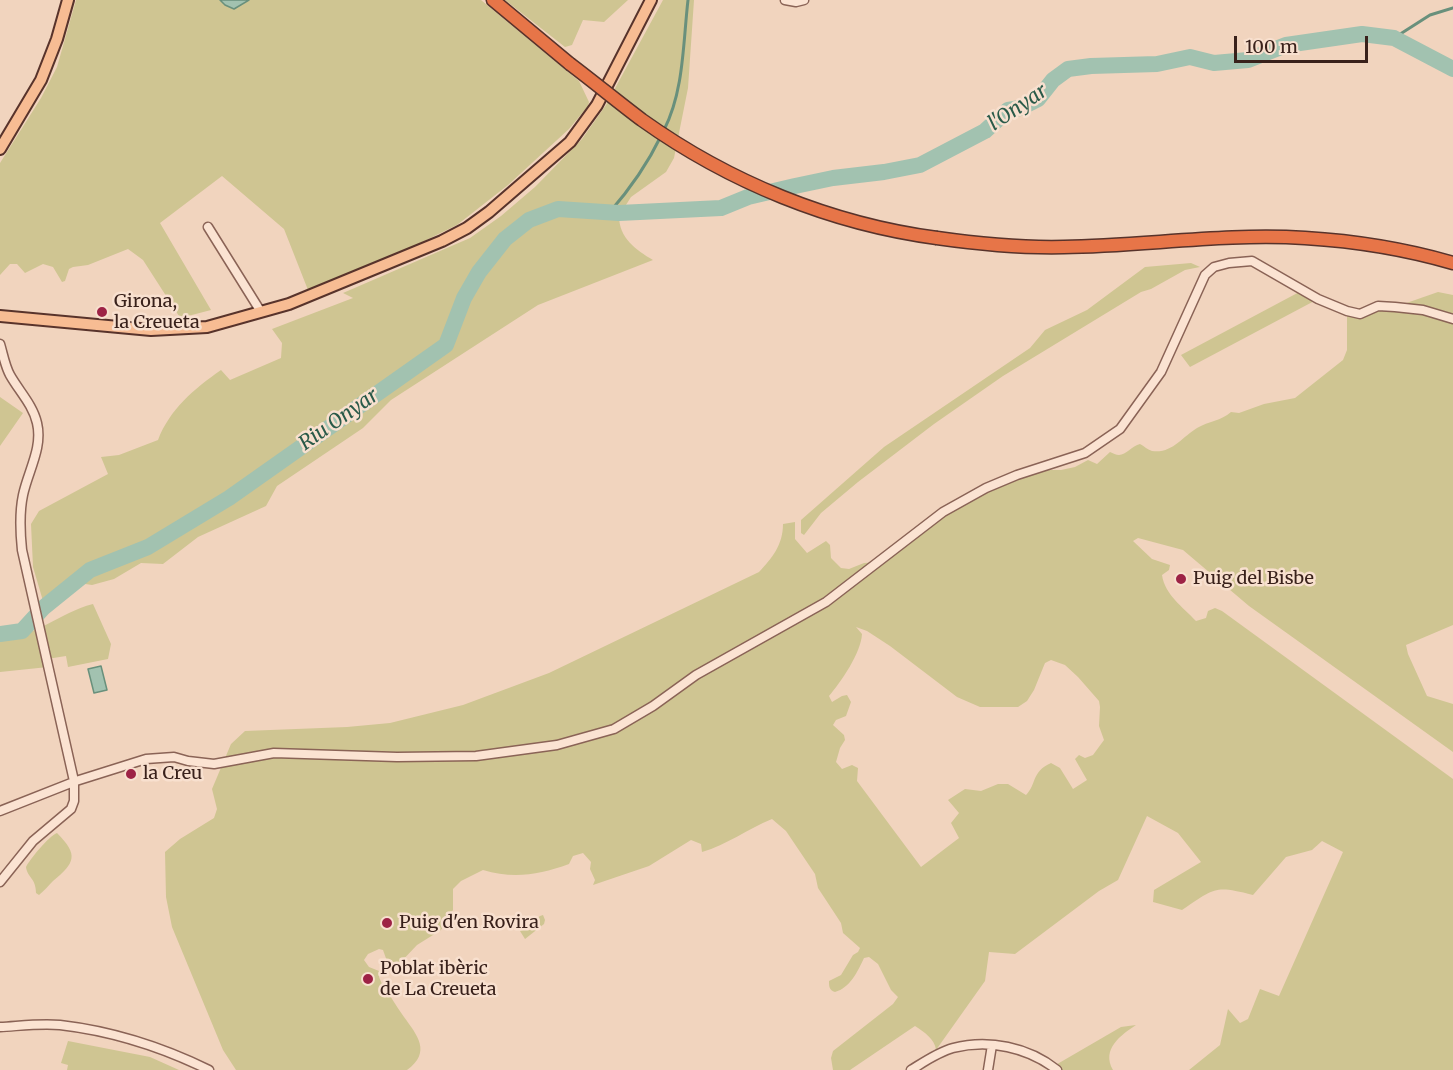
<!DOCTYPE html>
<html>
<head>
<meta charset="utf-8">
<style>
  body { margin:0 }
  #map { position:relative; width:1453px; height:1070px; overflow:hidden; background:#f1d4be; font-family:Merriweather,serif }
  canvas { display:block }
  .scale { position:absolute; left:1234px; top:36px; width:134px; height:27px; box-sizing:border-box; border:3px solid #39211b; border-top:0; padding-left:8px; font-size:18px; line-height:21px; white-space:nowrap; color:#39211b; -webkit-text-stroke:4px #f8e0cf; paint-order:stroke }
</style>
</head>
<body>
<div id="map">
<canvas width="1453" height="1070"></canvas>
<div class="scale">100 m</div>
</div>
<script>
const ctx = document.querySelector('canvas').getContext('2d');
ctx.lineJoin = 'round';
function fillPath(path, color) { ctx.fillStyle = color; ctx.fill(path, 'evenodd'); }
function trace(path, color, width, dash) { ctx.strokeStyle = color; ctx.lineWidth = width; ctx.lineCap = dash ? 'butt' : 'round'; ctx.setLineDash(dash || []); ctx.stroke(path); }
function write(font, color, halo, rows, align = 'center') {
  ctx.font = font + ' Merriweather,serif'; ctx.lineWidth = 5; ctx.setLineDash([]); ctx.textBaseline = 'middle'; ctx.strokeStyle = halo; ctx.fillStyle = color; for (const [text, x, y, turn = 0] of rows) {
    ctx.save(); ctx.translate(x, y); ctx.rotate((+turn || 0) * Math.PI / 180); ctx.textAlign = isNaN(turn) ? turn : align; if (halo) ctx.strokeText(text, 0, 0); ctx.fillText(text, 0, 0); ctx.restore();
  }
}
fillPath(new Path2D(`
  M 76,0 L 481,0 L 579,81 L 589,102 L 588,106 L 569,129 L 508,185 L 457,225 L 414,246 L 308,290 L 284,229 L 222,176 L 160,223 L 211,310 L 188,316 L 185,323 L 180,323 L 177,320 L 179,316 L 143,260 L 128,249 L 88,265 L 73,267 L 69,269 L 65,281 L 62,282 L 53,267 L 43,264 L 25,273 L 17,264 L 10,264 L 0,275 L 0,163 L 41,98 L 57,67 Z
  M 505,0 L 628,0 L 604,22 L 583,20 L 572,45 L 565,47 Z
  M 663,0 L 694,0 L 688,88 L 674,158 L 666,172 L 631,197 L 619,216 C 619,238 636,250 653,260 L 538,305 L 391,400 L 363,428 L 277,486 L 266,506 L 198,537 L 163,564 L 141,563 L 114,579 L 92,585 L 65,581 L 43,601 L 33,567 L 31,524 L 39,511 L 108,474 L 101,457 L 119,455 L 158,440 C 170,409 194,389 221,370 L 230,380 L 281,358 L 282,343 L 272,329 L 353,298 L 343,293 L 470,238 L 501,216 L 535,187 L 582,139 L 606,105 Z
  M 1191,263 L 1200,267 L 1185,270 L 1151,289 L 1141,292 L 1003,376 L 934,424 L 858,482 L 821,513 L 804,535 L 801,533 L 801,520 L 884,447 L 1030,348 L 1045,330 L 1087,310 L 1145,267 Z
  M 1303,290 L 1318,299 L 1190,367 L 1181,355 Z
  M 1438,292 L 1453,295 L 1453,625 L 1406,645 L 1408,654 L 1427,696 L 1453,704 L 1453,752 L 1249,606 L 1183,550 L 1138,538 L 1133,541 L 1152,559 L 1170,565 L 1169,570 L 1162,575 C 1165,595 1183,607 1196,621 L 1206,618 L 1208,611 L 1215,608 L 1222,611 L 1453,779 L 1453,1070 L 1189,1070 L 1220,1045 L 1228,1009 L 1240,1023 L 1248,1019 L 1260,989 L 1279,996 L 1343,852 L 1322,841 L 1312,850 L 1286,857 L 1253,895 C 1214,885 1215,888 1182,910 L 1153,902 L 1154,890 L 1201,862 L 1178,833 L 1147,816 L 1118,880 L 1099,891 L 1015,954 L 989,952 L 985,981 L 936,1050 C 935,1039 924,1032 915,1026 L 850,1070 L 833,1070 L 831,1058 L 833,1051 L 893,1004 L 898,997 L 891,990 L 878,964 L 869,957 L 864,958 C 858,971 850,988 835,992 C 829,990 829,986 829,981 L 841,975 L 853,955 L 858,952 L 860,948 L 843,933 L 841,923 L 818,888 L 815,874 L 786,831 L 772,819 C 747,829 727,845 702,852 L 701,844 L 691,840 L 649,866 L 593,885 L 595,880 L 590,869 L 591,862 L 583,853 L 573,856 L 569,864 C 539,875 513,879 483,870 L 461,881 L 453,889 L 453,910 L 441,930 L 417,945 L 399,964 L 388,964 L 383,950 L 379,949 L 368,954 L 364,960 L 369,967 L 379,971 L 379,977 L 382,984 C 390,995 396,1006 404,1017 C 417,1035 432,1052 407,1070 L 236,1070 L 223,1050 L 172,927 L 166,897 L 165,852 L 180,839 L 214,818 L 217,809 L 212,789 L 231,744 L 245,731 L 347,727 L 390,723 L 463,705 L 549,673 L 759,572 C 772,558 783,545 783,524 L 795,522 L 795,539 L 807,553 L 826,541 L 830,545 L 831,558 L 841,568 L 849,569 L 864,563 L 879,562 L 943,512 L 1032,470 L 1061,470 L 1075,467 L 1088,460 L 1097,464 L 1110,452 C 1113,453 1116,455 1119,455 C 1126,455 1132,446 1140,444 C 1144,446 1148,450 1152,451 C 1172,454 1182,437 1197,428 C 1209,421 1221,421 1231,412 L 1239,413 L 1264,404 L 1295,398 L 1343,360 L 1347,350 L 1347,311 L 1395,307 ZM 856,627 L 867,631 L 890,646 L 957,697 L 980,707 L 1018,707 L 1027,701 L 1034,690 L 1045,663 L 1051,660 L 1065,665 L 1078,677 L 1099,701 L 1100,707 L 1099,726 L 1104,740 L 1093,755 L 1085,758 L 1079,755 L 1075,759 L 1087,780 L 1073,789 L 1060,768 L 1051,763 C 1031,772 1037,784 1026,795 L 1008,784 L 998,784 L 981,791 L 965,789 L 948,800 L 959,813 L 951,823 L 959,838 L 921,867 L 857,781 L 858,768 L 852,765 L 842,769 L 836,762 L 840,748 L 845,740 L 844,735 L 833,725 L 836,720 L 846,716 L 851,702 L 847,695 L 842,696 L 832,702 L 829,696 C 841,682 861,653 862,634 Z
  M 0,397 L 23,413 L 0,446 Z
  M 93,604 L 111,644 L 108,659 L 68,667 L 66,656 L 47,659 L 48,667 L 0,672 L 0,638 C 38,637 58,613 93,604 Z
  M 57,833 C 79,855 75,863 53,881 C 48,886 44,891 39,895 L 36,893 C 36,878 27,877 26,867 C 30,859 49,836 57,833 Z
  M 543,915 L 545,920 L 544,924 L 525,939 L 520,931 L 540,916 Z
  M 1136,1025 C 1121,1035 1101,1049 1113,1070 L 1047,1070 L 1121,1027 Z
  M 68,1041 L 150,1057 L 179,1070 L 67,1070 L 68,1065 L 61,1063 Z`), '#cfc592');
const water = new Path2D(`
  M 220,0 L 249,0 L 234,9 L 225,5 Z
  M 101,666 L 107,690 L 94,693 L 88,669 Z`);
fillPath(water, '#a2c2b0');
trace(water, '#69907c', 1.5);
trace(new Path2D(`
  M 1394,38 L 1430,15 L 1453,8
  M 664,130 C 684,91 683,43 688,0
  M 609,213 C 630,189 647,165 661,136`), '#69907c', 3);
trace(new Path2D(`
  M 0,634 L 22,631 L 43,608 L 90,570 L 148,547 L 229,498 L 446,345 L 464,298 L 479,272 L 505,239 L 529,220 L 558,209 L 619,213 L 721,208 L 748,197 L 795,186 L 833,178 L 884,172 L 920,165 L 985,131 L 1008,110 L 1020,108 L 1038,99 L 1053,80 L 1068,69 L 1091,66 L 1157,64 L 1190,57 L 1214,63 L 1248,60 L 1286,45 L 1362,34 L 1394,38 L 1453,69`), '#a2c2b0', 16);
const minor = new Path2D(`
  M 785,0 L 796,2 L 804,0
  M 208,227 L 261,312
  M 0,344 C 3,354 5,366 10,375 C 19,391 33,405 37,423 C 43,448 28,471 23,495 C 19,514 20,531 22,550 L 74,781 L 74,801 L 71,809 L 33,841 L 0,882
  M 0,811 L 76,781 L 146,759 L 174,757 L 188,761 L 214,764 L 274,753 L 397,757 L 476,756 L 557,745 L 614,729 L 653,706 L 696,675 L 826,602 L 943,512 L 986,488 L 1017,475 L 1085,453 L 1120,429 L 1161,372 L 1205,275 L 1214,267 L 1229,263 L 1252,261 L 1318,299 L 1347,311 L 1360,314 L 1378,306 L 1395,307 L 1423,310 L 1453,319
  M 0,1027 C 19,1026 41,1023 60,1025 C 112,1031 162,1047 209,1070
  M 911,1070 C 924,1062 938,1052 953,1048 C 989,1039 1028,1047 1057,1070
  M 988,1070 L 992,1045`);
const major = new Path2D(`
  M 0,149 L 41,80 L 57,39 L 68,0
  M 0,316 L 151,330 L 207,327 L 289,304 L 442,241 L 467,228 L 489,212 L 570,142 L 597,105 L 651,0`);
const highway = new Path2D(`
  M 493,0 L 570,64
  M 937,238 C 979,244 1021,248 1064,247 C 1144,246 1224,233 1305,238 C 1354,241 1405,249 1453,263`);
trace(minor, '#8a6356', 11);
trace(major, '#58332b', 14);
trace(highway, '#58332b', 15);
trace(minor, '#fbe3d2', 8);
trace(major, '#f7bc93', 10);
trace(highway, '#e77548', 12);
const highwayBridge = new Path2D(`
  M 570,64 C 594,82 618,102 642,120 C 729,182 831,224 937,238`);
trace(highwayBridge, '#58332b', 15, []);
trace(highwayBridge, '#e77548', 12);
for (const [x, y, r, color] of [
  [102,312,6,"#9d2245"],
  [1181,579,6,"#9d2245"],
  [131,774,6,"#9d2245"],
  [387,923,6,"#9d2245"],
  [368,979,6,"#9d2245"]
]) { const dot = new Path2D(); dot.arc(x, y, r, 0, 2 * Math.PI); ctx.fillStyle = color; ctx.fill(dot); trace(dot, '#f8e0cf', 2); }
write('18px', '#39211b', '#f8e0cf', [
  ["Girona,",114,302],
  ["la Creueta",114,323],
  ["Puig del Bisbe",1193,579],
  ["la Creu",143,774],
  ["Puig d'en Rovira",399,923],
  ["Poblat ibèric",380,969],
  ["de La Creueta",380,990]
], 'left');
write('italic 20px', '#2a5a49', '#f8e0cf', [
  ["l'Onyar",1018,108,-34],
  ["Riu Onyar",339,420,-35]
]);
</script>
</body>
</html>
